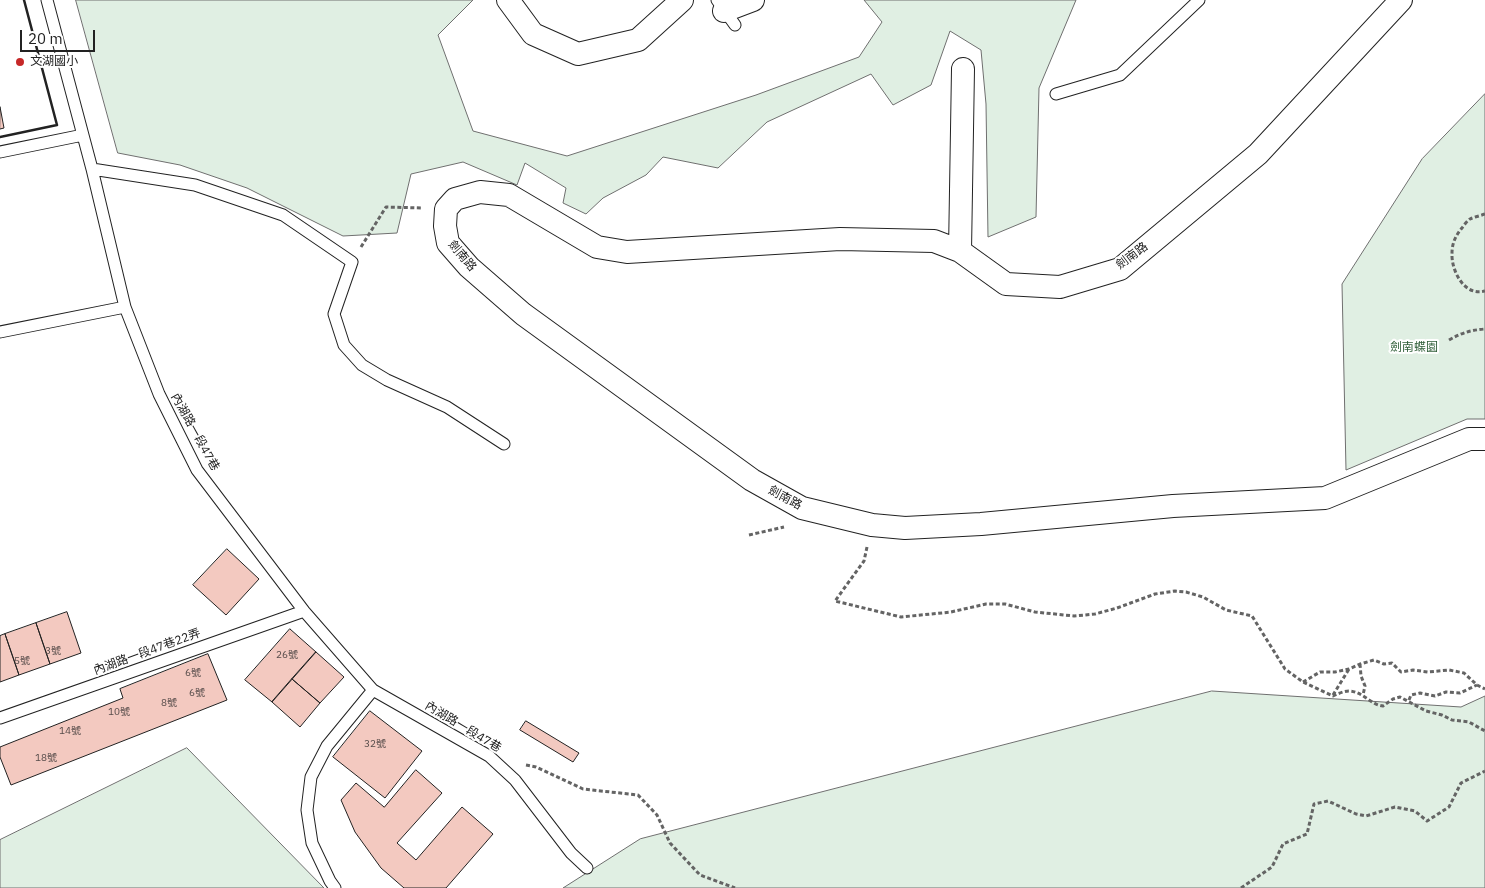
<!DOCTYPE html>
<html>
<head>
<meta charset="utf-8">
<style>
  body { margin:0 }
  #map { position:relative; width:1485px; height:888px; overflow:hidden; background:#fff; font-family:"IBM Plex Sans",sans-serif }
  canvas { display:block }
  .scale { position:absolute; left:20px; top:30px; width:75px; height:22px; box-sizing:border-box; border:2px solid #222; border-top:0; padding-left:6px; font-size:15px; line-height:18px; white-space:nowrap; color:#222; -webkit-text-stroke:4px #fff; paint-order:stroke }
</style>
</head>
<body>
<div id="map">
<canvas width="1485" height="888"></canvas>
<div class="scale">20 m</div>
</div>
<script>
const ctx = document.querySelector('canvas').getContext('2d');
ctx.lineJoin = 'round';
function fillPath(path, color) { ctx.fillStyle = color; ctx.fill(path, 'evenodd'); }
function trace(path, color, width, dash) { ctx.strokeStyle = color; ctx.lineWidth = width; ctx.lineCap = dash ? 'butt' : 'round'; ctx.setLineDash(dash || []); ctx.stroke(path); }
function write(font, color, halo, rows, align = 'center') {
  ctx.font = font + ' "IBM Plex Sans","Noto Sans TC",sans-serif'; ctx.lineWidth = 4; ctx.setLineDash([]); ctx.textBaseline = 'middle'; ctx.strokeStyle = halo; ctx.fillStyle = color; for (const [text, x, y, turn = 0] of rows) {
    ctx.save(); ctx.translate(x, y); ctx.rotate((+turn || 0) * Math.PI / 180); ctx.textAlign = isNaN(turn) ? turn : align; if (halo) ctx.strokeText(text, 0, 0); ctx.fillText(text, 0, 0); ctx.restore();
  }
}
const green = new Path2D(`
  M 76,0 L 473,0 L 438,35 L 473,131 L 567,156 L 756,95 L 859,57 L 882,22 L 864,0 L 1076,0 L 1039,88 L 1036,217 L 988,237 L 986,104 L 981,50 L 950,31 L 931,85 L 893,105 L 871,74 L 767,122 L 718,168 L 663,157 L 646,175 L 603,198 L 586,214 L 563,203 L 566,188 L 525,163 L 517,185 L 463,162 L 411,174 L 397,233 L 343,236 L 247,188 L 180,165 L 118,153 Z
  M 1485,94 L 1485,419 L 1467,419 L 1346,470 L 1342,284 L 1422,159 Z
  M 1212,691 L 1461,707 L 1485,696 L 1485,888 L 563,888 L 640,839 Z
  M 187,748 L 324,888 L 0,888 L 0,840 Z`);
fillPath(green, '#e0efe3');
trace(green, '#6f6f6f', 1);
const building = new Path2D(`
  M 0,107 L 4,128 L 0,129 Z
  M 227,549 L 259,579 L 226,615 L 193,585 Z
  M 67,612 L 81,653 L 50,664 L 36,623 Z
  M 36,623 L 50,664 L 19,675 L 5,634 Z
  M 290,629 L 316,652 L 272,702 L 245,680 Z
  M 5,634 L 19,675 L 0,682 L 0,636 Z
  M 316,652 L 344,677 L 320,703 L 292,679 Z
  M 208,654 L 227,700 L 11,785 L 0,757 L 0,747 L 123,698 L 120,689 Z
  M 292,679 L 320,703 L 300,727 L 272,702 Z
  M 370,711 L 422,751 L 385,798 L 333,757 Z
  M 526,721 L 579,753 L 573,762 L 520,730 Z
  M 416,770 L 442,793 L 397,843 L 416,860 L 462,807 L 493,834 L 446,888 L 404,888 L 381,868 L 355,832 L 341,800 L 356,783 L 384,807 Z`);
fillPath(building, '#f3c9c0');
trace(building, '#222', 1);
const lane = new Path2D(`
  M 47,0 L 92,169 L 125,307 L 159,394 L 197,470 L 304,611 L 373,690 L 327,746 L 311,777 L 307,810 L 312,843 L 330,881 L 335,888
  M 717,0 L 735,25
  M 1056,94 L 1120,75 L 1199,0
  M 0,152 L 83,135
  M 92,169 L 195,185 L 283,215 L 352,262 L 334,314 L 344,345 L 362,365 L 387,380 L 447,407 L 504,444
  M 0,332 L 125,307
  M 373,690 L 489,756 L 515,780 L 571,853 L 587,868
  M 0,718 L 304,611`);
const street = new Path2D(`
  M 508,0 L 533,34 L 578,54 L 638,40 L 682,0
  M 1401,0 L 1258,154 L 1120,269 L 1060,287 L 1006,284 L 960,251 L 934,241 L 840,239 L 627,252 L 597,247 L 509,195 L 480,192 L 455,199 L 446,209 L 445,226 L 448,243 L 469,267 L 523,314 L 752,480 L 802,508 L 872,525 L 905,528 L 981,524 L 1173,506 L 1325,498 L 1469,439 L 1485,439
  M 724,11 L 753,0
  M 960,251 L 963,69`);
trace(lane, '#222', 13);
trace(street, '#222', 24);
trace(new Path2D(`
  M 1485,214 C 1480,216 1474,217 1470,219 C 1467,221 1464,225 1462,228 C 1456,235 1452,243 1452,253 C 1451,270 1464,297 1485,291
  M 361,247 L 386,207 L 423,208
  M 1449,340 C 1461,333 1471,330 1485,329
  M 749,535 L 784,527
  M 867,547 L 864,561 L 835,601 L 901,617 L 951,612 L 986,604 L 1005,604 L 1035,612 L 1074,616 L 1095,614 L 1117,608 L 1155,594 L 1175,591 L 1186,592 L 1203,597 L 1226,610 L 1252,616 L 1285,669 L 1303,682 L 1333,696 C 1337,694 1344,691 1349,691 C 1362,691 1371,705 1383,706 L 1393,699 L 1400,697 L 1426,711 L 1442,715 L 1452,720 L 1469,722 L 1485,731
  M 1360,664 L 1361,676 L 1365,686 L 1363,695
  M 1303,682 L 1320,672 L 1335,672 L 1349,669 L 1360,664 L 1374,660 L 1384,664 L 1392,663 L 1401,672 L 1413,670 L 1428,672 L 1449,670 L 1464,673 L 1477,685 L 1485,689
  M 1333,695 L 1349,669
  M 1409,700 L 1411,695 L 1420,693 L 1435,696 L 1446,692 L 1460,693 L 1477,685
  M 526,765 L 536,767 L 583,789 L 638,795 L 657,815 L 670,843 L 700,875 L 735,888
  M 1241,888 L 1272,867 L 1283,844 L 1307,834 L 1314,804 L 1328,801 L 1356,814 L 1366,816 L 1395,807 L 1415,811 L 1427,821 L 1449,807 L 1461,783 L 1485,771`), '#646464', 3, [4, 2.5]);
trace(lane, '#fff', 11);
trace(street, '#fff', 22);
trace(new Path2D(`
  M 0,137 L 57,125 L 24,0`), '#222', 2.5);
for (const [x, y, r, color] of [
  [20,62,5,"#c62828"]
]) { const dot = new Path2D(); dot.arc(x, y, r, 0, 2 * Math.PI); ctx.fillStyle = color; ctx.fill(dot); trace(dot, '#fff', 2); }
write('10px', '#564c4a', null, [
  ["3號",53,651],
  ["26號",287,655],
  ["5號",22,661],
  ["6號",193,673],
  ["6號",197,693],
  ["8號",169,703],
  ["10號",119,712],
  ["14號",70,731],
  ["32號",375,744],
  ["18號",46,758]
]);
write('12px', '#222', '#fff', [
  ["文湖國小",30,62]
], 'left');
write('12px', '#222', '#fff', [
  ["劍南路",462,256,50],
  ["劍南路",1132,256,-37],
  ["內湖路一段47巷",195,432,61],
  ["劍南路",785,498,28],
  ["內湖路一段47巷22弄",147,652,-20],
  ["內湖路一段47巷",463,727,31]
]);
write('12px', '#2f5e38', '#fff', [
  ["劍南蝶園",1414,348]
]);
</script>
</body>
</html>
